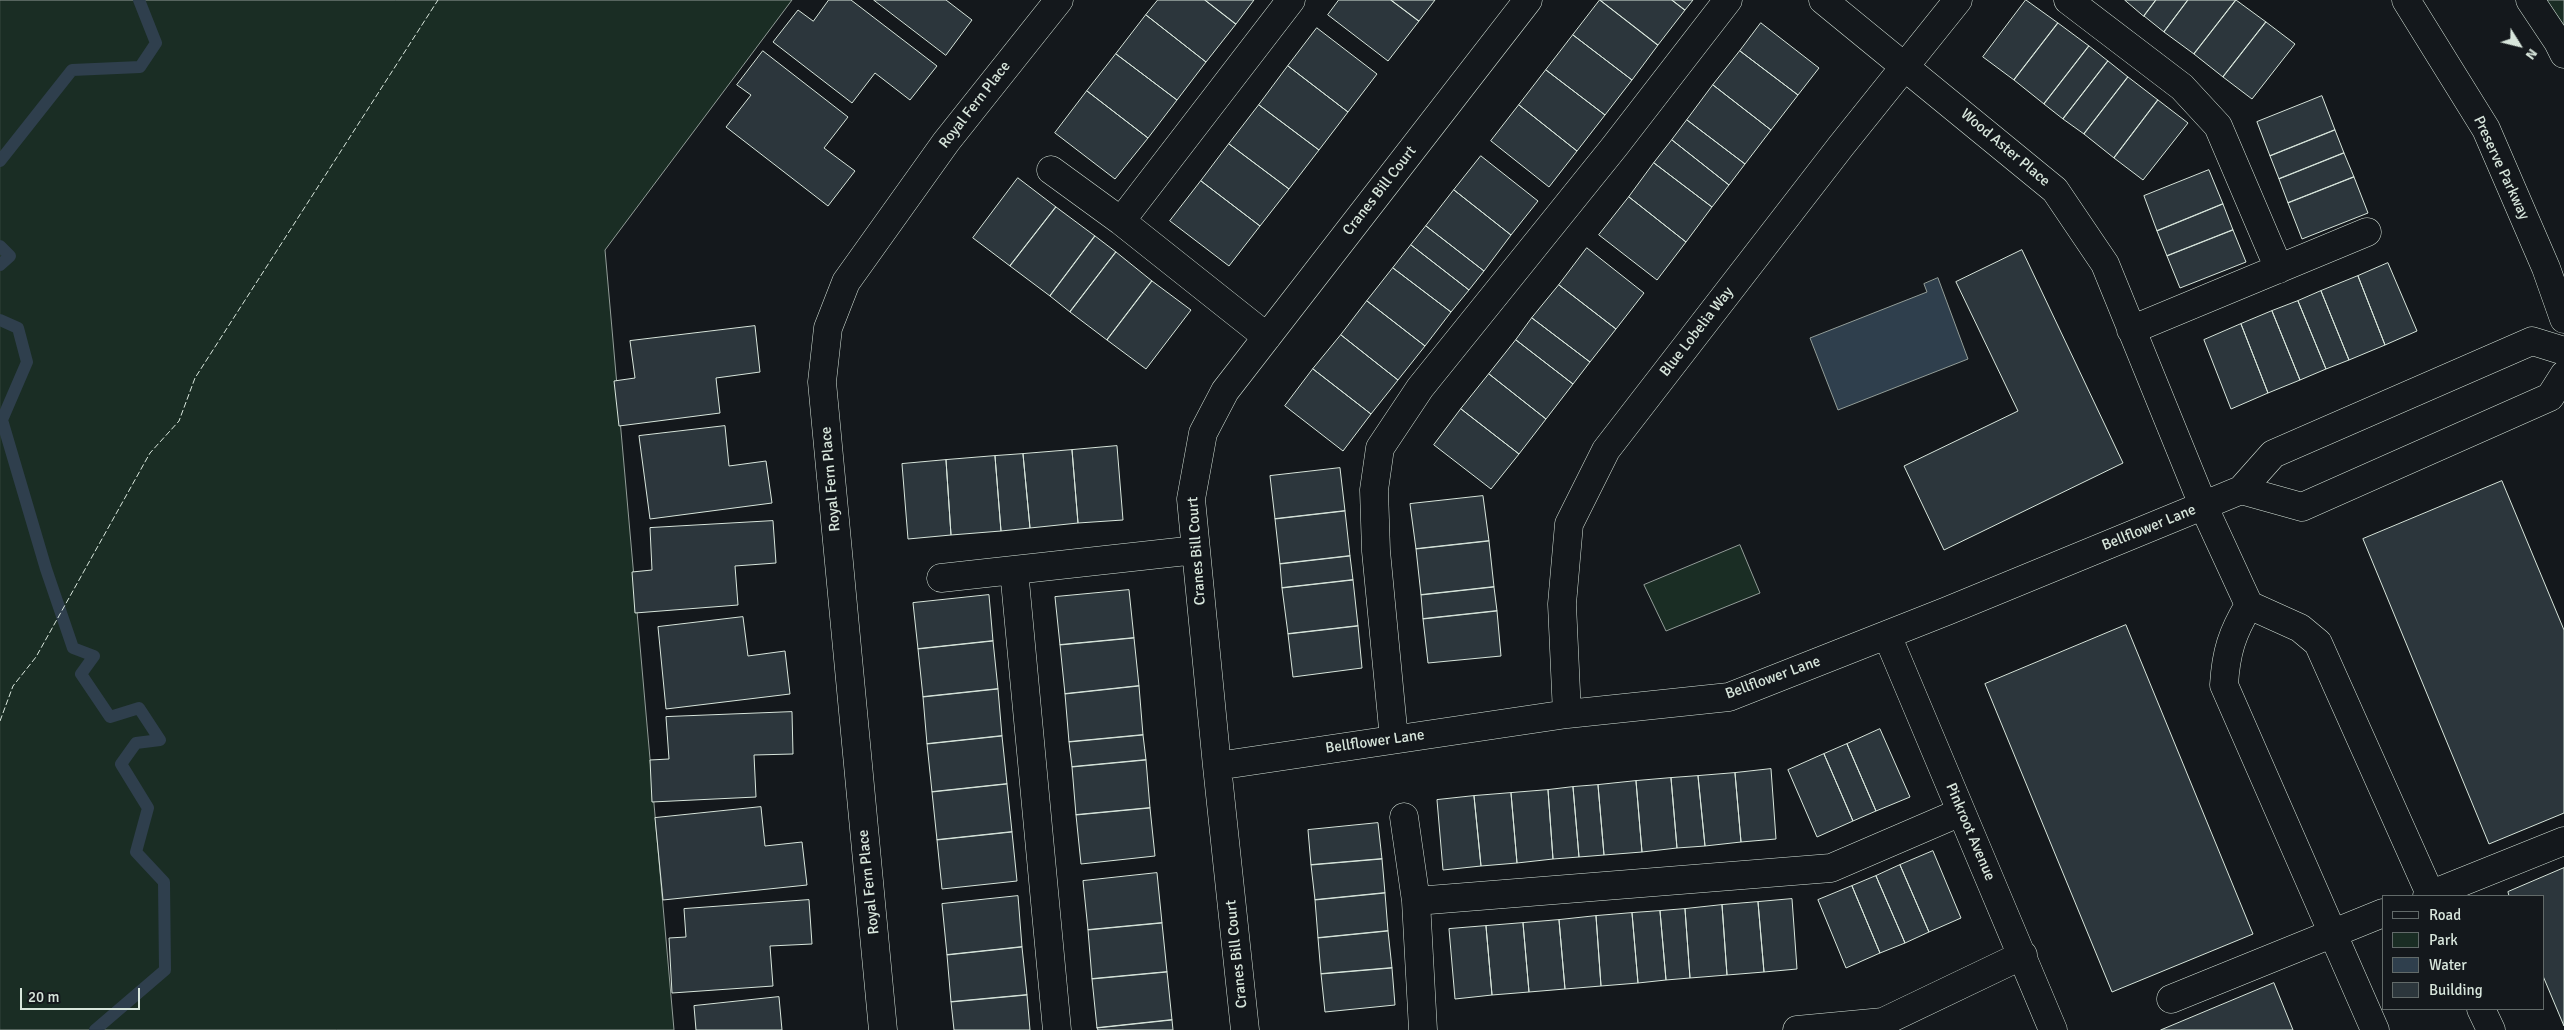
<!DOCTYPE html>
<html>
<head>
<meta charset="utf-8">
<style>
  body { margin:0 }
  #map { position:relative; width:2564px; height:1030px; overflow:hidden; background:#14181c; font-family:Signika,sans-serif }
  canvas { display:block }
  .legend { position:absolute; left:2382px; top:895px; width:162px; height:115px; box-sizing:border-box; background:#14181c; border:1px solid #626a69; margin:0; padding:6px 9px; list-style:none; font-size:15px; color:#d8e6dc }
  .legend li { display:flex; align-items:center; gap:10px; height:25px }
  .legend b { width:25px; border:1px solid #626a69 }
  .north { position:absolute; left:2494px; top:20px; width:50px; height:50px; -webkit-text-stroke:4px #14181c; paint-order:stroke; rotate:126deg; font-size:14px; font-weight:700; line-height:20px; text-align:center; color:#d8e6dc }
  .north::after { content:''; display:block; margin:auto; width:18px; height:22px; background:#d8e6dc; clip-path:polygon(50% 0,100% 100%,50% 72%,0 100%) }
  .scale { position:absolute; left:20px; top:988px; width:120px; height:22px; box-sizing:border-box; border:2px solid #d8e6dc; border-top:0; padding-left:6px; font-size:15px; line-height:18px; white-space:nowrap; color:#d8e6dc; -webkit-text-stroke:4px #14181c; paint-order:stroke }
</style>
</head>
<body>
<div id="map">
<canvas width="2564" height="1030"></canvas>
<ul class="legend">
<li><b style="height:6px;background:#14181c"></b>Road</li>
<li><b style="height:14px;background:#1a2d24"></b>Park</li>
<li><b style="height:14px;background:#2f3f4d"></b>Water</li>
<li><b style="height:14px;background:#2c363c"></b>Building</li>
</ul>
<div class="north">N</div>
<div class="scale">20 m</div>
</div>
<script>
const ctx = document.querySelector('canvas').getContext('2d');
ctx.lineJoin = 'round';
function fillPath(path, color) { ctx.fillStyle = color; ctx.fill(path, 'evenodd'); }
function trace(path, color, width, dash) { ctx.strokeStyle = color; ctx.lineWidth = width; ctx.lineCap = dash ? 'butt' : 'round'; ctx.setLineDash(dash || []); ctx.stroke(path); }
function write(font, color, halo, rows, align = 'center') {
  ctx.font = font + ' Signika,sans-serif'; ctx.lineWidth = 4; ctx.setLineDash([]); ctx.textBaseline = 'middle'; ctx.strokeStyle = halo; ctx.fillStyle = color; for (const [text, x, y, turn = 0] of rows) {
    ctx.save(); ctx.translate(x, y); ctx.rotate((+turn || 0) * Math.PI / 180); ctx.textAlign = isNaN(turn) ? turn : align; if (halo) ctx.strokeText(text, 0, 0); ctx.fillText(text, 0, 0); ctx.restore();
  }
}
const green = new Path2D(`
  M 0,0 L 792,0 L 605,250 L 674,1030 L 0,1030 Z
  M 2530,0 L 2564,0 L 2564,54 Z
  M 1740,545 L 1760,593 L 1666,631 L 1644,585 Z`);
fillPath(green, '#1a2d24');
trace(green, '#939e99', 1);
const water = new Path2D(`
  M 1938,278 L 1968,359 L 1838,410 L 1810,338 L 1927,292 L 1924,284 Z`);
fillPath(water, '#2f3f4d');
trace(water, '#939e99', 1);
trace(new Path2D(`
  M 0,161 L 72,70 L 140,67 L 156,43 L 139,0
  M 0,246 L 10,256 L 0,265
  M 0,320 L 18,328 L 27,362 L 2,420 L 46,569 L 73,648 L 94,656 L 81,674 L 110,717 L 139,708 L 160,740 L 136,743 L 121,764 L 148,808 L 136,852 L 164,882 L 165,970 L 95,1030`), '#2f3f4d', 12);
const building = new Path2D(`
  M 829,0 L 851,0 L 937,66 L 910,100 L 875,73 L 852,103 L 773,42 L 798,10 L 813,21 Z
  M 874,0 L 946,0 L 972,20 L 946,55 Z
  M 1158,0 L 1205,0 L 1236,24 L 1206,62 L 1146,15 Z
  M 1205,0 L 1254,0 L 1236,24 Z
  M 1339,0 L 1391,0 L 1419,21 L 1388,61 L 1328,15 Z
  M 1391,0 L 1435,0 L 1419,21 Z
  M 1600,0 L 1672,0 L 1685,10 L 1658,45 Z
  M 1600,0 L 1658,45 L 1632,80 L 1573,35 Z
  M 1672,0 L 1693,0 L 1685,10 Z
  M 2026,0 L 2058,23 L 2014,80 L 1983,57 Z
  M 2125,0 L 2156,0 L 2144,16 Z
  M 2156,0 L 2188,0 L 2164,32 L 2144,16 Z
  M 2188,0 L 2236,0 L 2194,54 L 2164,32 Z
  M 2236,0 L 2266,22 L 2223,77 L 2194,54 Z
  M 1146,15 L 1206,62 L 1177,100 L 1116,54 Z
  M 2266,22 L 2295,44 L 2252,99 L 2223,77 Z
  M 1761,23 L 1819,68 L 1798,95 L 1740,51 Z
  M 2058,23 L 2089,46 L 2044,104 L 2014,80 Z
  M 1317,28 L 1377,74 L 1348,112 L 1288,66 Z
  M 1573,35 L 1632,80 L 1605,115 L 1546,70 Z
  M 2089,46 L 2108,61 L 2063,119 L 2044,104 Z
  M 763,51 L 848,117 L 824,148 L 855,171 L 828,206 L 726,127 L 751,95 L 737,85 Z
  M 1740,51 L 1798,95 L 1771,130 L 1713,85 Z
  M 1116,54 L 1177,100 L 1148,138 L 1087,91 Z
  M 2108,61 L 2128,77 L 2084,134 L 2063,119 Z
  M 1288,66 L 1348,112 L 1319,150 L 1259,105 Z
  M 1546,70 L 1605,115 L 1577,151 L 1519,105 Z
  M 2128,77 L 2158,100 L 2114,158 L 2084,134 Z
  M 1713,85 L 1771,130 L 1745,164 L 1687,120 Z
  M 1087,91 L 1148,138 L 1115,179 L 1055,133 Z
  M 2322,96 L 2335,130 L 2270,156 L 2257,122 Z
  M 2158,100 L 2188,123 L 2143,180 L 2114,158 Z
  M 1259,105 L 1319,150 L 1289,189 L 1229,144 Z
  M 1519,105 L 1577,151 L 1549,187 L 1491,141 Z
  M 1687,120 L 1745,164 L 1729,185 L 1672,140 Z
  M 2335,130 L 2344,153 L 2279,179 L 2270,156 Z
  M 1672,140 L 1729,185 L 1712,207 L 1654,163 Z
  M 1229,144 L 1289,189 L 1260,226 L 1201,181 Z
  M 2344,153 L 2354,177 L 2288,203 L 2279,179 Z
  M 1481,156 L 1538,201 L 1511,235 L 1454,190 Z
  M 1654,163 L 1712,207 L 1686,242 L 1629,197 Z
  M 2209,170 L 2223,204 L 2157,231 L 2144,196 Z
  M 2354,177 L 2368,213 L 2302,239 L 2288,203 Z
  M 1018,178 L 1056,207 L 1010,266 L 973,238 Z
  M 1201,181 L 1260,226 L 1229,266 L 1170,221 Z
  M 1454,190 L 1511,235 L 1484,271 L 1426,226 Z
  M 1629,197 L 1686,242 L 1657,280 L 1599,235 Z
  M 2223,204 L 2233,230 L 2167,256 L 2157,231 Z
  M 1056,207 L 1095,236 L 1050,296 L 1010,266 Z
  M 1426,226 L 1484,271 L 1469,290 L 1411,245 Z
  M 2233,230 L 2246,262 L 2180,288 L 2167,256 Z
  M 1095,236 L 1116,252 L 1070,312 L 1050,296 Z
  M 1411,245 L 1469,290 L 1451,312 L 1393,268 Z
  M 1587,248 L 1644,293 L 1616,329 L 1559,285 Z
  M 2022,250 L 2123,463 L 1944,550 L 1904,466 L 2018,411 L 1956,282 Z
  M 1116,252 L 1152,281 L 1107,340 L 1070,312 Z
  M 2388,263 L 2417,331 L 2385,345 L 2358,276 Z
  M 1393,268 L 1451,312 L 1425,346 L 1367,301 Z
  M 2358,276 L 2385,345 L 2349,360 L 2321,291 Z
  M 1152,281 L 1191,310 L 1146,369 L 1107,340 Z
  M 1559,285 L 1616,329 L 1590,362 L 1532,318 Z
  M 2321,291 L 2349,360 L 2326,369 L 2298,301 Z
  M 1367,301 L 1425,346 L 1398,380 L 1341,335 Z
  M 2298,301 L 2326,369 L 2300,380 L 2272,311 Z
  M 2272,311 L 2300,380 L 2268,393 L 2241,324 Z
  M 1532,318 L 1590,362 L 1573,384 L 1516,340 Z
  M 2241,324 L 2268,393 L 2231,409 L 2204,340 Z
  M 755,326 L 760,372 L 716,378 L 720,413 L 619,426 L 614,381 L 635,378 L 630,341 Z
  M 1341,335 L 1398,380 L 1371,414 L 1313,369 Z
  M 1516,340 L 1573,384 L 1546,419 L 1489,374 Z
  M 1313,369 L 1371,414 L 1343,451 L 1285,406 Z
  M 1489,374 L 1546,419 L 1519,454 L 1461,409 Z
  M 1461,409 L 1519,454 L 1491,489 L 1434,445 Z
  M 725,426 L 729,466 L 766,461 L 772,503 L 650,519 L 639,436 Z
  M 1117,446 L 1123,520 L 1078,523 L 1072,450 Z
  M 1072,450 L 1078,523 L 1030,528 L 1023,454 Z
  M 1023,454 L 1030,528 L 1001,531 L 995,456 Z
  M 995,456 L 1001,531 L 951,535 L 946,460 Z
  M 946,460 L 951,535 L 908,539 L 902,464 Z
  M 1340,468 L 1345,511 L 1275,519 L 1270,476 Z
  M 2502,481 L 2564,630 L 2564,813 L 2489,844 L 2363,539 Z
  M 1483,496 L 1489,541 L 1416,549 L 1410,504 Z
  M 1345,511 L 1350,556 L 1280,564 L 1275,519 Z
  M 773,521 L 776,563 L 735,566 L 738,605 L 635,613 L 632,572 L 652,570 L 650,528 Z
  M 1489,541 L 1494,587 L 1421,595 L 1416,549 Z
  M 1350,556 L 1353,580 L 1282,588 L 1280,564 Z
  M 1353,580 L 1358,626 L 1288,634 L 1282,588 Z
  M 1494,587 L 1497,611 L 1423,619 L 1421,595 Z
  M 1129,590 L 1134,638 L 1060,645 L 1055,597 Z
  M 989,595 L 993,641 L 918,649 L 913,603 Z
  M 1497,611 L 1501,656 L 1428,663 L 1423,619 Z
  M 743,617 L 748,656 L 785,651 L 790,694 L 666,709 L 658,627 Z
  M 2126,625 L 2253,934 L 2112,992 L 1985,684 Z
  M 1358,626 L 1362,668 L 1293,677 L 1288,634 Z
  M 1134,638 L 1139,686 L 1065,694 L 1060,645 Z
  M 993,641 L 998,689 L 923,697 L 918,649 Z
  M 1139,686 L 1143,735 L 1069,742 L 1065,694 Z
  M 998,689 L 1002,736 L 927,744 L 923,697 Z
  M 792,712 L 793,754 L 754,755 L 756,797 L 652,802 L 650,760 L 669,759 L 666,717 Z
  M 1880,729 L 1910,797 L 1876,811 L 1847,744 Z
  M 1143,735 L 1146,760 L 1072,767 L 1069,742 Z
  M 1002,736 L 1007,784 L 932,792 L 927,744 Z
  M 1847,744 L 1876,811 L 1853,821 L 1824,754 Z
  M 1824,754 L 1853,821 L 1817,837 L 1788,770 Z
  M 1146,760 L 1150,808 L 1076,815 L 1072,767 Z
  M 1771,769 L 1776,839 L 1741,842 L 1735,773 Z
  M 1735,773 L 1741,842 L 1705,846 L 1698,776 Z
  M 1698,776 L 1705,846 L 1677,848 L 1671,778 Z
  M 1671,778 L 1677,848 L 1642,852 L 1636,781 Z
  M 1636,781 L 1642,852 L 1604,855 L 1598,785 Z
  M 1007,784 L 1012,832 L 937,840 L 932,792 Z
  M 1598,785 L 1604,855 L 1579,857 L 1573,787 Z
  M 1573,787 L 1579,857 L 1553,859 L 1548,790 Z
  M 1548,790 L 1553,859 L 1517,863 L 1511,793 Z
  M 1511,793 L 1517,863 L 1481,866 L 1474,796 Z
  M 1474,796 L 1481,866 L 1443,870 L 1437,800 Z
  M 761,807 L 765,846 L 802,842 L 807,885 L 663,900 L 655,818 Z
  M 1150,808 L 1155,856 L 1081,864 L 1076,815 Z
  M 1378,823 L 1382,859 L 1311,865 L 1308,830 Z
  M 1012,832 L 1017,881 L 942,889 L 937,840 Z
  M 1933,851 L 1961,918 L 1929,932 L 1900,865 Z
  M 1382,859 L 1385,893 L 1315,900 L 1311,865 Z
  M 1900,865 L 1929,932 L 1905,943 L 1876,876 Z
  M 2564,868 L 2564,1026 L 2543,976 L 2543,896 L 2509,896 L 2508,892 Z
  M 1157,873 L 1162,923 L 1088,930 L 1083,881 Z
  M 1876,876 L 1905,943 L 1880,953 L 1852,886 Z
  M 1852,886 L 1880,953 L 1846,968 L 1818,900 Z
  M 1385,893 L 1388,931 L 1318,938 L 1315,900 Z
  M 1018,896 L 1022,947 L 947,955 L 942,904 Z
  M 1792,899 L 1797,969 L 1764,972 L 1758,902 Z
  M 809,900 L 812,944 L 770,946 L 773,986 L 672,993 L 669,938 L 686,937 L 684,909 Z
  M 1758,902 L 1764,972 L 1727,975 L 1722,905 Z
  M 1722,905 L 1727,975 L 1690,978 L 1685,909 Z
  M 1685,909 L 1690,978 L 1666,980 L 1660,911 Z
  M 1660,911 L 1666,980 L 1638,983 L 1632,913 Z
  M 1632,913 L 1638,983 L 1601,986 L 1596,916 Z
  M 1596,916 L 1601,986 L 1565,989 L 1559,920 Z
  M 1559,920 L 1565,989 L 1529,992 L 1523,923 Z
  M 1162,923 L 1167,972 L 1092,979 L 1088,930 Z
  M 1523,923 L 1529,992 L 1492,995 L 1486,926 Z
  M 1486,926 L 1492,995 L 1455,999 L 1449,929 Z
  M 1388,931 L 1392,968 L 1321,974 L 1318,938 Z
  M 1022,947 L 1027,995 L 951,1002 L 947,955 Z
  M 1392,968 L 1395,1005 L 1325,1012 L 1321,974 Z
  M 1167,972 L 1172,1020 L 1097,1028 L 1092,979 Z
  M 2274,983 L 2293,1030 L 2161,1030 Z
  M 1027,995 L 1030,1030 L 954,1030 L 951,1002 Z
  M 779,997 L 782,1030 L 696,1030 L 694,1006 Z
  M 1172,1020 L 1173,1030 L 1098,1030 L 1097,1028 Z`);
fillPath(building, '#2c363c');
trace(building, '#d8e6dc', 1);
const minor = new Path2D(`
  M 1823,0 L 2055,190 L 2105,264 L 2203,505 L 2249,605 L 2300,628 L 2318,643 L 2431,896
  M 2068,0 L 2182,87 L 2218,126 L 2279,269
  M 2406,0 L 2486,129 L 2546,268 L 2564,319
  M 2530,0 L 2558,42 L 2564,54
  M 1051,170 L 1121,221 L 1267,337
  M 1121,221 L 1291,0
  M 2131,330 L 2367,232
  M 2241,490 L 2302,507 L 2550,397 L 2564,375
  M 1014,570 L 1057,1030
  M 941,578 L 1196,550
  M 2249,605 C 2232,633 2226,652 2224,685 L 2375,1030
  M 1887,635 L 2053,1030
  M 1567,714 L 1562,604 L 1569,524 L 1606,450 L 1841,146 L 1958,0
  M 1394,739 L 1376,551 L 1374,490 L 1380,448 L 1420,388 L 1615,146 L 1728,0
  M 1217,766 L 1567,714 L 1729,697 L 1947,611 L 2241,490 L 2273,454 L 2532,341 L 2564,351
  M 1404,817 L 1416,901 L 1423,1030
  M 2427,896 L 2564,841
  M 1416,901 L 1831,868 L 1961,812
  M 2171,999 L 2383,913
  M 2481,1009 L 2491,1030
  M 883,1030 L 822,382 L 828,328 L 846,282 L 946,142 L 1059,0
  M 1245,1030 L 1217,766 L 1191,499 L 1203,433 L 1225,391 L 1528,0
  M 1797,1030 L 1883,1022 L 2023,955`);
trace(minor, '#d8e6dc', 29);
trace(minor, '#14181c', 28);
trace(new Path2D(`
  M 0,721 L 13,686 L 36,657 L 150,453 L 179,421 L 195,378 L 438,0`), '#d8e6dc', 1, [6, 2.5]);
write('15px', '#d8e6dc', '#14181c', [
  ["Royal Fern Place",975,105,-52],
  ["Wood Aster Place",2005,148,40],
  ["Preserve Parkway",2501,168,65],
  ["Cranes Bill Court",1380,191,-52],
  ["Blue Lobelia Way",1697,332,-52],
  ["Royal Fern Place",831,479,-95],
  ["Bellflower Lane",2149,528,-22],
  ["Cranes Bill Court",1197,551,-94],
  ["Bellflower Lane",1773,678,-20],
  ["Bellflower Lane",1375,742,-8],
  ["Pinkroot Avenue",1970,832,67],
  ["Royal Fern Place",869,882,-96],
  ["Cranes Bill Court",1237,954,-96]
]);
</script>
</body>
</html>
